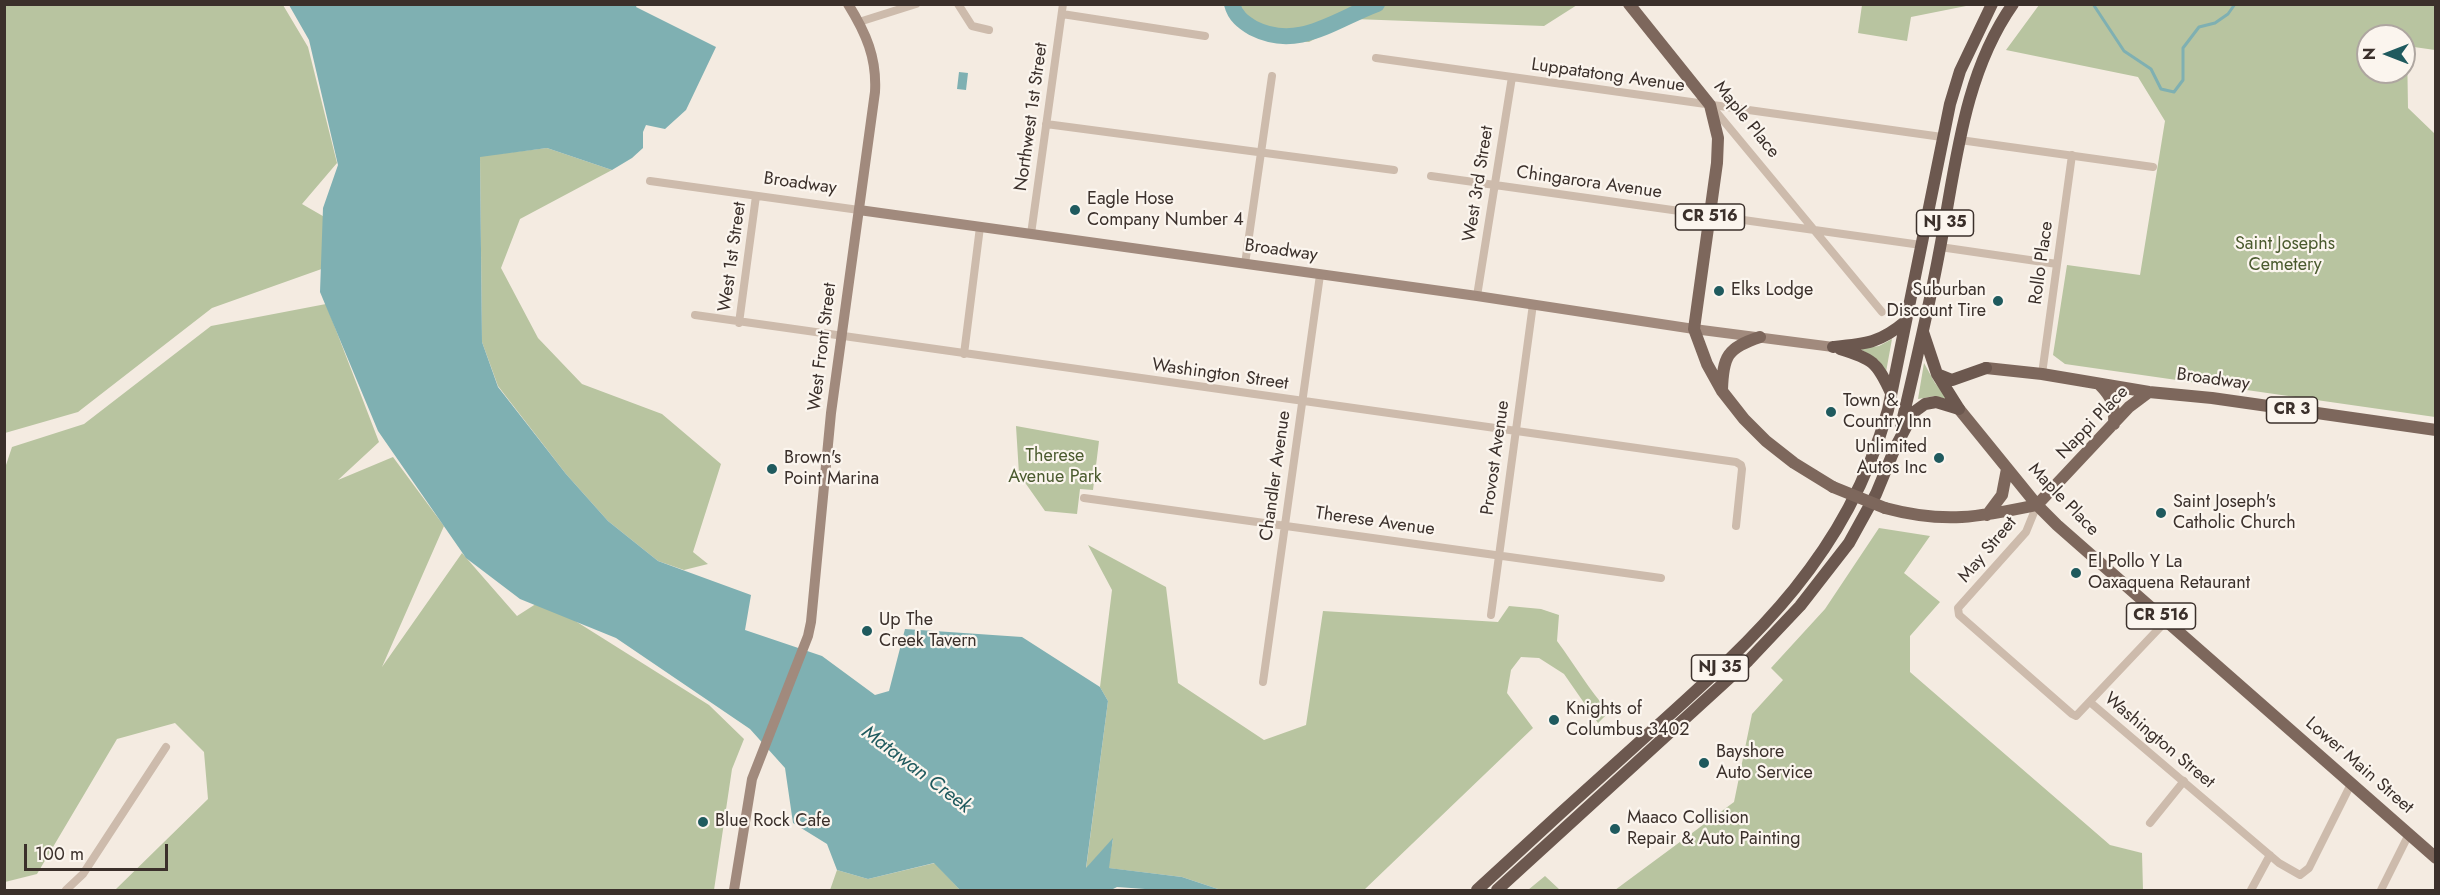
<!DOCTYPE html>
<html>
<head>
<meta charset="utf-8">
<style>
  body { margin:0 }
  #map { position:relative; width:2440px; height:895px; overflow:hidden; background:#f4ebe1; font-family:Jost,sans-serif }
  canvas { display:block }
  .frame { position:absolute; inset:0; border:6px solid #3b302b; pointer-events:none }
  .north { position:absolute; left:2356px; top:24px; width:60px; height:60px; box-sizing:border-box; background:#fbf5ee; border:2px solid #aea6a0; border-radius:50%; rotate:270deg; font-size:16px; font-weight:700; line-height:24px; text-align:center; color:#3b302b }
  .north::after { content:''; display:block; margin:auto; width:21px; height:27px; background:#1f5a5e; clip-path:polygon(50% 0,100% 100%,50% 72%,0 100%) }
  .scale { position:absolute; left:24px; top:844px; width:144px; height:27px; box-sizing:border-box; border:3px solid #3b302b; border-top:0; padding-left:8px; font-size:18px; line-height:21px; white-space:nowrap; color:#3b302b; -webkit-text-stroke:4px #fbf5ee; paint-order:stroke }
</style>
</head>
<body>
<div id="map">
<canvas width="2440" height="895"></canvas>
<div class="frame"></div>
<div class="north">N</div>
<div class="scale">100 m</div>
</div>
<script>
const ctx = document.querySelector('canvas').getContext('2d');
ctx.lineJoin = 'round';
function fillPath(path, color) { ctx.fillStyle = color; ctx.fill(path, 'evenodd'); }
function trace(path, color, width, dash) { ctx.strokeStyle = color; ctx.lineWidth = width; ctx.lineCap = dash ? 'butt' : 'round'; ctx.setLineDash(dash || []); ctx.stroke(path); }
function write(font, color, halo, rows, align = 'center') {
  ctx.font = font + ' Jost,sans-serif'; ctx.lineWidth = 4.5; ctx.setLineDash([]); ctx.textBaseline = 'middle'; ctx.strokeStyle = halo; ctx.fillStyle = color; for (const [text, x, y, turn = 0] of rows) {
    ctx.save(); ctx.translate(x, y); ctx.rotate((+turn || 0) * Math.PI / 180); ctx.textAlign = isNaN(turn) ? turn : align; if (halo) ctx.strokeText(text, 0, 0); ctx.fillText(text, 0, 0); ctx.restore();
  }
}
fillPath(new Path2D(`
  M 5,5 L 283,5 L 308,47 L 337,163 L 302,204 L 328,219 L 330,266 L 212,308 L 78,412 L 5,433 Z
  M 1228,5 L 1228,4 L 1577,5 L 1544,26 L 1354,19 L 1309,42 L 1266,40 L 1234,20 Z
  M 1862,5 L 1862,4 L 1971,5 L 1911,17 L 1907,41 L 1858,33 Z
  M 2039,5 L 2435,5 L 2435,50 L 2407,46 L 2408,108 L 2435,134 L 2435,417 L 2065,364 L 2053,355 L 2067,265 L 2140,275 L 2165,121 L 2138,77 L 2006,50 ZM 2368,36 L 2404,36 L 2404,72 L 2368,72 Z
  M 547,148 L 612,170 L 520,219 L 501,268 L 538,338 L 582,384 L 662,414 L 721,464 L 693,552 L 708,564 L 684,570 L 658,561 L 608,521 L 566,474 L 498,386 L 482,342 L 480,156 Z
  M 326,304 L 379,442 L 338,480 L 393,457 L 444,526 L 382,667 L 462,553 L 517,616 L 542,600 L 709,705 L 744,739 L 732,769 L 714,890 L 115,890 L 208,799 L 204,752 L 175,723 L 117,739 L 37,874 L 5,882 L 4,471 L 12,447 L 84,424 L 211,326 Z
  M 1892,339 L 1886,372 L 1878,360 L 1860,349 L 1879,346 Z
  M 1924,363 L 1935,383 L 1947,397 L 1946,399 L 1935,396 L 1918,399 Z
  M 1016,426 L 1099,441 L 1093,490 L 1080,489 L 1077,514 L 1045,511 L 1019,474 Z
  M 1879,528 L 1930,536 L 1904,573 L 1940,602 L 1910,636 L 1910,672 L 2110,845 L 2142,853 L 2143,890 L 1615,890 L 1734,802 L 1752,714 L 1783,680 L 1771,668 L 1825,609 Z
  M 1088,545 L 1166,587 L 1178,683 L 1264,740 L 1306,725 L 1323,611 L 1498,622 L 1509,606 L 1541,609 L 1559,615 L 1557,641 C 1575,665 1589,690 1609,712 L 1598,723 L 1564,674 L 1539,658 L 1521,657 L 1511,670 L 1507,693 L 1533,728 L 1364,890 L 1221,890 L 1182,877 L 1108,868 L 1113,839 L 1086,869 L 1108,701 L 1100,687 L 1112,590 Z
  M 935,863 L 960,890 L 830,890 L 837,870 L 868,879 Z
  M 1545,876 L 1560,890 L 1528,890 Z`), '#b8c4a0');
fillPath(new Path2D(`
  M 289,5 L 637,5 L 636,7 L 716,47 L 686,110 L 665,129 L 646,125 L 643,132 L 643,148 L 632,158 L 612,170 L 547,148 L 480,157 L 482,342 L 498,387 L 566,474 L 608,521 L 658,561 L 751,595 L 745,630 L 822,656 L 875,695 L 889,691 L 905,629 L 1022,637 L 1100,687 L 1108,701 L 1086,868 L 1113,838 L 1109,868 L 1182,877 L 1221,890 L 1159,890 L 1117,887 L 1111,890 L 960,890 L 934,863 L 868,879 L 837,870 L 827,844 L 793,823 L 785,768 L 750,729 L 616,638 L 520,599 L 466,558 L 378,431 L 320,292 L 323,208 L 338,165 L 309,40 Z
  M 959,72 L 968,73 L 966,90 L 957,89 Z`), '#7fb0b2');
trace(new Path2D(`
  M 2093,4 L 2124,51 L 2151,69 L 2161,89 L 2174,92 L 2183,80 L 2183,48 L 2199,27 L 2215,23 L 2228,14 L 2235,4`), '#7fb0b2', 3);
trace(new Path2D(`
  M 1232,4 C 1235,16 1243,22 1253,28 C 1298,51 1334,20 1377,4`), '#7fb0b2', 16);
trace(new Path2D(`
  M 958,4 L 972,26 L 989,30
  M 1062,14 L 1205,36
  M 859,22 L 916,4
  M 1376,58 L 1942,137
  M 1713,108 L 1882,312
  M 1046,124 L 1394,170
  M 1960,140 L 2153,167
  M 1431,176 L 1921,245
  M 650,181 L 859,210
  M 1031,234 L 1063,4
  M 1940,247 L 2057,264
  M 1245,264 L 1272,76
  M 1477,296 L 1512,77
  M 695,315 L 1736,462 L 1741,465 L 1742,469 L 1736,526
  M 739,323 L 756,196
  M 964,354 L 980,227
  M 2042,374 L 2072,155
  M 1084,498 L 1661,578
  M 2037,505 L 2026,532 L 1958,608 L 1959,615 L 2072,714 L 2076,716 L 2166,621
  M 1491,615 L 1533,304
  M 1263,682 L 1320,275
  M 2091,703 L 2279,863 L 2300,875 L 2309,868 L 2351,784
  M 2150,823 L 2184,781
  M 66,890 L 83,874 L 166,747
  M 2251,890 L 2270,855
  M 2381,890 L 2409,834`), '#cdbbac', 8);
trace(new Path2D(`
  M 859,210 L 1477,296 L 1694,329 L 1833,347
  M 734,890 L 752,779 L 808,636 L 811,622 L 831,413 L 875,92 C 877,58 866,33 848,4`), '#a18a7d', 10);
trace(new Path2D(`
  M 1629,4 L 1710,105 L 1718,138 L 1717,163 L 1694,329 L 1707,364 L 1722,391 L 1744,419 L 1766,441 L 1794,463 L 1833,487
  M 1986,368 L 2042,374 L 2149,392 L 2212,398 L 2436,430
  M 2099,384 C 2112,397 2115,405 2114,424
  M 1722,390 C 1723,356 1727,348 1760,337
  M 1959,409 L 2037,505 L 2057,525 L 2436,858
  M 2037,505 L 2129,407 L 2149,392
  M 1885,508 C 1944,524 1980,517 2037,505
  M 1987,515 L 2002,495 L 2007,469`), '#7d675c', 12);
trace(new Path2D(`
  M 1923,332 L 1937,374 L 1959,409
  M 1833,347 C 1866,344 1880,343 1906,321
  M 1840,349 C 1873,359 1877,362 1891,393
  M 1937,374 L 1952,380 L 1986,368
  M 1901,426 C 1915,367 1929,308 1940,248 C 1956,165 1963,75 2013,4
  M 1477,890 C 1532,839 1588,788 1645,737 C 1756,637 1845,559 1888,410 L 1950,104 L 1960,71 L 1992,4
  M 1497,890 L 1748,661 L 1800,606 L 1849,543 L 1876,494 L 1895,448 L 1914,412 L 1925,404 L 1936,402 L 1959,409`), '#6c584f', 12);
trace(new Path2D(`
  M 1833,487 L 1885,508`), '#7d675c', 12);
for (const [x, y, r, color] of [
  [1075,210,6,"#1f5a5e"],
  [1719,291,6,"#1f5a5e"],
  [1998,301,6,"#1f5a5e"],
  [1831,412,6,"#1f5a5e"],
  [1939,458,6,"#1f5a5e"],
  [772,469,6,"#1f5a5e"],
  [2161,513,6,"#1f5a5e"],
  [2076,573,6,"#1f5a5e"],
  [867,631,6,"#1f5a5e"],
  [1554,720,6,"#1f5a5e"],
  [1704,763,6,"#1f5a5e"],
  [703,822,6,"#1f5a5e"],
  [1615,829,6,"#1f5a5e"]
]) { const dot = new Path2D(); dot.arc(x, y, r, 0, 2 * Math.PI); ctx.fillStyle = color; ctx.fill(dot); trace(dot, '#fbf5ee', 2); }
for (const [x, y, w] of [
  [1710,217,69],
  [1945,223,57],
  [2292,410,51],
  [2161,616,69],
  [1720,668,57]
]) { const box = new Path2D(); box.roundRect(x - w / 2, y - 13, w, 26, 4.5); ctx.fillStyle = '#fbf5ee'; ctx.fill(box); trace(box, '#3b302b', 1.5); }
write('bold 16px', '#3b302b', null, [
  ["CR 516",1710,217],
  ["NJ 35",1945,223],
  ["CR 3",2292,410],
  ["CR 516",2161,616],
  ["NJ 35",1720,668]
]);
write('18px', '#3b302b', '#fbf5ee', [
  ["Luppatatong Avenue",1608,76,8],
  ["Northwest 1st Street",1032,117,-82],
  ["Maple Place",1746,120,51],
  ["Chingarora Avenue",1589,183,8],
  ["Broadway",800,184,8],
  ["West 3rd Street",1479,184,-81],
  ["Broadway",1281,251,8],
  ["West 1st Street",733,257,-82],
  ["Rollo Place",2042,263,-82],
  ["West Front Street",823,347,-83],
  ["Washington Street",1220,375,8],
  ["Broadway",2213,380,8],
  ["Nappi Place",2093,423,-46],
  ["Provost Avenue",1496,458,-82],
  ["Chandler Avenue",1276,476,-82],
  ["Maple Place",2063,500,46],
  ["Therese Avenue",1375,522,8],
  ["May Street",1988,550,-50],
  ["Washington Street",2159,741,40],
  ["Lower Main Street",2359,766,41]
]);
write('18px', '#3b302b', '#fbf5ee', [
  ["Eagle Hose",1087,200],
  ["Company Number 4",1087,221],
  ["Elks Lodge",1731,291],
  ["Suburban",1986,291,"right"],
  ["Discount Tire",1986,312,"right"],
  ["Town &",1843,402],
  ["Country Inn",1843,423],
  ["Unlimited",1927,448,"right"],
  ["Autos Inc",1927,469,"right"],
  ["Brown's",784,459],
  ["Point Marina",784,480],
  ["Saint Joseph's",2173,503],
  ["Catholic Church",2173,524],
  ["El Pollo Y La",2088,563],
  ["Oaxaquena Retaurant",2088,584],
  ["Up The",879,621],
  ["Creek Tavern",879,642],
  ["Knights of",1566,710],
  ["Columbus 3402",1566,731],
  ["Bayshore",1716,753],
  ["Auto Service",1716,774],
  ["Maaco Collision",1627,819],
  ["Repair & Auto Painting",1627,840],
  ["Blue Rock Cafe",715,822]
], 'left');
write('18px', '#4a5a2e', '#fbf5ee', [
  ["Saint Josephs",2285,245],
  ["Cemetery",2285,266],
  ["Therese",1055,457],
  ["Avenue Park",1055,478]
]);
write('italic 20px', '#1f5a5e', '#fbf5ee', [
  ["Matawan Creek",916,770,37]
]);
</script>
</body>
</html>
